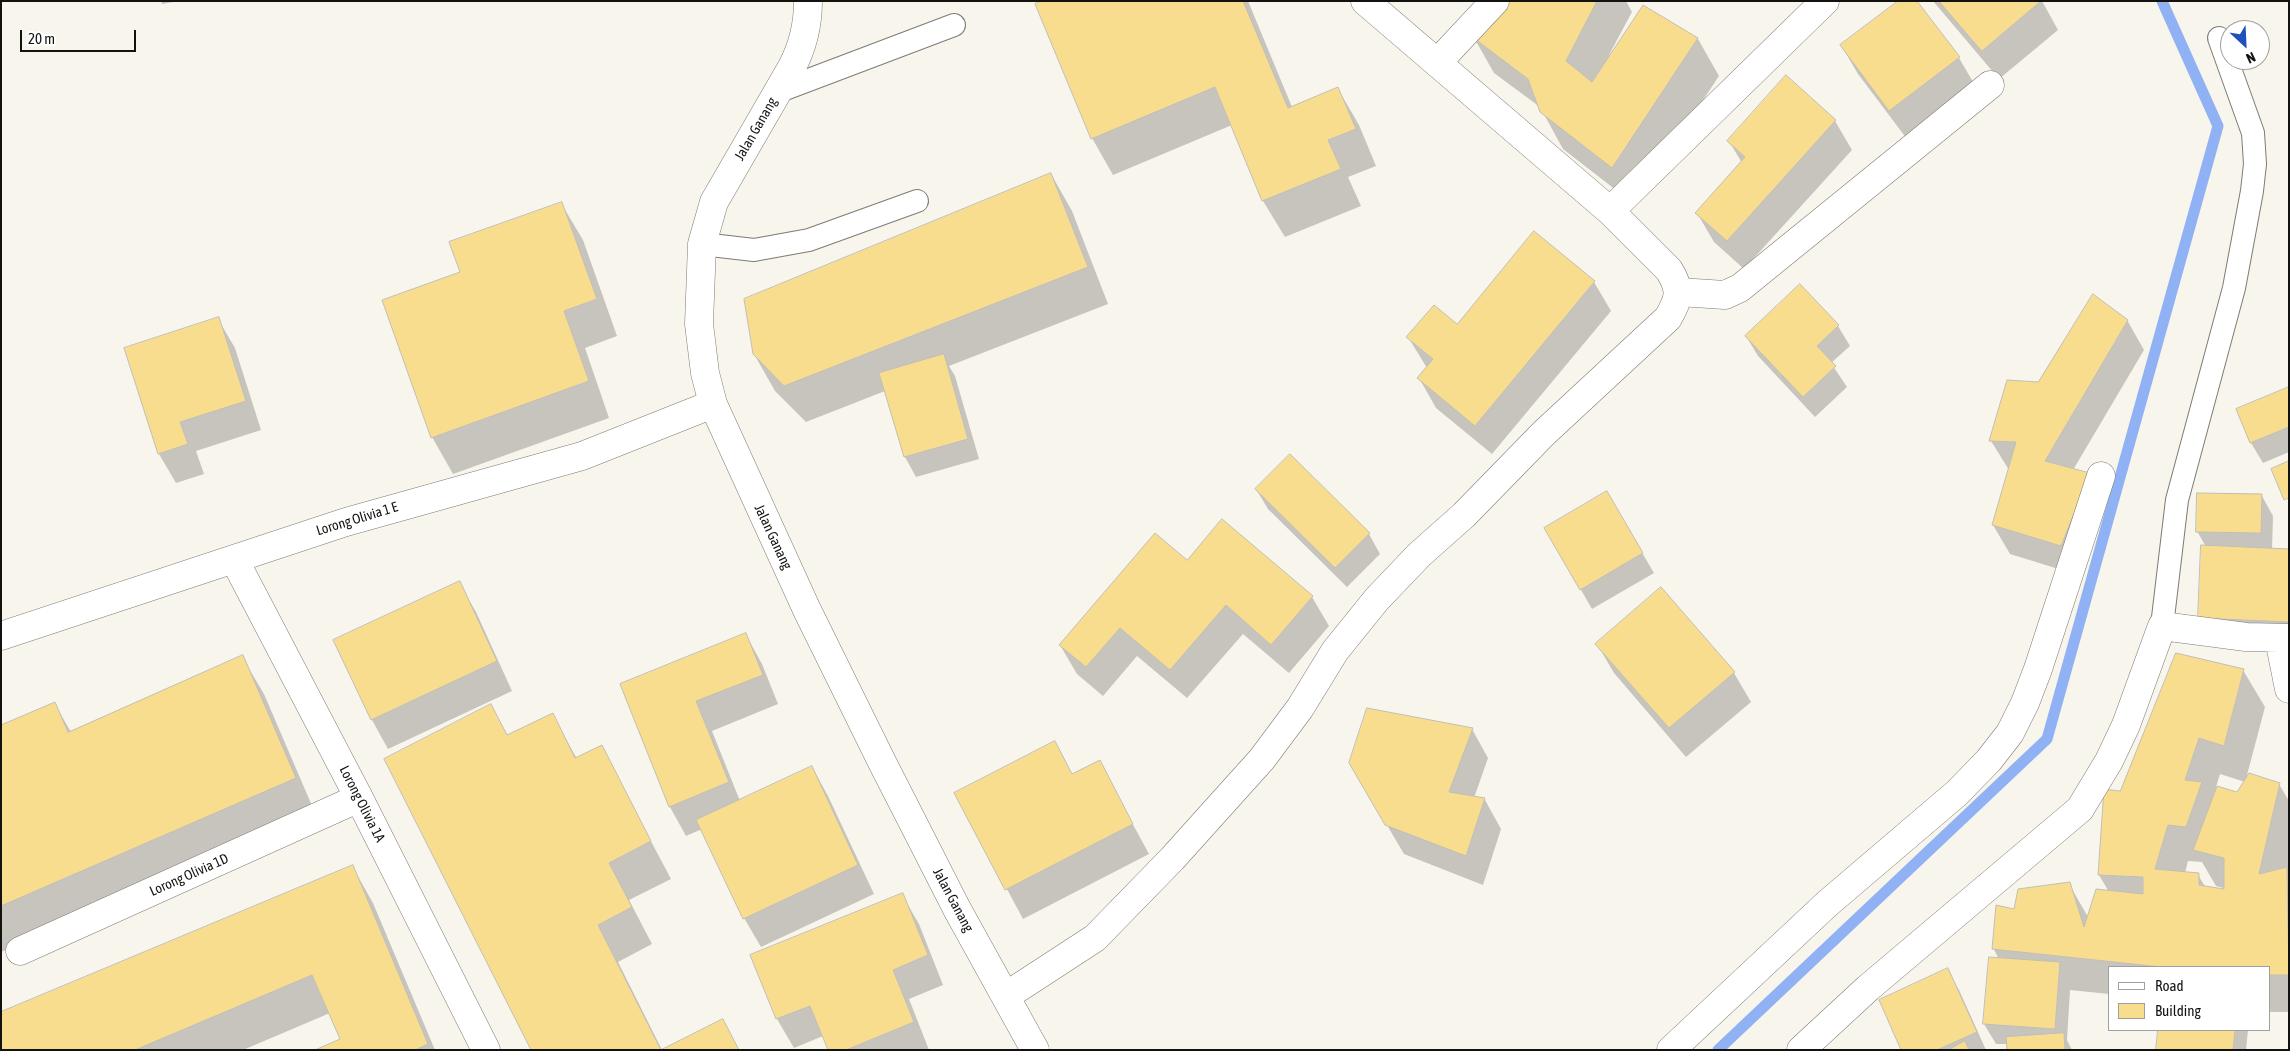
<!DOCTYPE html>
<html>
<head>
<meta charset="utf-8">
<style>
  body { margin:0 }
  #map { position:relative; width:2290px; height:1051px; overflow:hidden; background:#f8f5ed; font-family:"Asap Condensed",sans-serif }
  canvas { display:block }
  .frame { position:absolute; inset:0; border:2px solid #13120f; pointer-events:none }
  .legend { position:absolute; left:2108px; top:966px; width:162px; height:65px; box-sizing:border-box; background:#fff; border:1px solid #a1a09f; margin:0; padding:6px 9px; list-style:none; font-size:15px; color:#13120f }
  .legend li { display:flex; align-items:center; gap:10px; height:25px }
  .legend b { width:25px; border:1px solid #a1a09f }
  .north { position:absolute; left:2220px; top:20px; width:50px; height:50px; box-sizing:border-box; background:#fff; border:1px solid #a1a09f; border-radius:50%; rotate:155deg; font-size:14px; font-weight:700; line-height:20px; text-align:center; color:#13120f }
  .north::after { content:''; display:block; margin:auto; width:18px; height:22px; background:#1f50bd; clip-path:polygon(50% 0,100% 100%,50% 72%,0 100%) }
  .scale { position:absolute; left:20px; top:30px; width:116px; height:22px; box-sizing:border-box; border:2px solid #13120f; border-top:0; padding-left:6px; font-size:15px; line-height:18px; white-space:nowrap; color:#13120f; -webkit-text-stroke:4px #fff; paint-order:stroke }
</style>
</head>
<body>
<div id="map">
<canvas width="2290" height="1051"></canvas>
<div class="frame"></div>
<ul class="legend">
<li><b style="height:6px;background:#fff"></b>Road</li>
<li><b style="height:14px;background:#f9dd8f"></b>Building</li>
</ul>
<div class="north">N</div>
<div class="scale">20 m</div>
</div>
<script>
const ctx = document.querySelector('canvas').getContext('2d');
ctx.lineJoin = 'round';
function fillPath(path, color) { ctx.fillStyle = color; ctx.fill(path, 'evenodd'); }
function trace(path, color, width, dash) { ctx.strokeStyle = color; ctx.lineWidth = width; ctx.lineCap = dash ? 'butt' : 'round'; ctx.setLineDash(dash || []); ctx.stroke(path); }
function write(font, color, halo, rows, align = 'center') {
  ctx.font = font + ' "Asap Condensed",sans-serif'; ctx.lineWidth = 4.5; ctx.setLineDash([]); ctx.textBaseline = 'middle'; ctx.strokeStyle = halo; ctx.fillStyle = color; for (const [text, x, y, turn = 0] of rows) {
    ctx.save(); ctx.translate(x, y); ctx.rotate((+turn || 0) * Math.PI / 180); ctx.textAlign = isNaN(turn) ? turn : align; if (halo) ctx.strokeText(text, 0, 0); ctx.fillText(text, 0, 0); ctx.restore();
  }
}
fillPath(new Path2D(`
  M 161,1 L 179,1 L 162,4 Z
  M 1045,1 L 1248,1 L 1292,107 L 1338,89 L 1359,125 L 1376,166 L 1348,177 L 1361,206 L 1285,237 L 1263,201 L 1232,125 L 1113,175 L 1092,138 Z
  M 1506,1 L 1626,1 L 1632,12 L 1609,55 L 1610,56 L 1644,7 L 1698,39 L 1719,76 L 1634,204 L 1563,149 L 1540,107 L 1494,73 L 1473,36 Z
  M 1916,1 L 1959,58 L 1976,87 L 1907,139 L 1858,74 L 1841,45 Z
  M 1933,1 L 2042,1 L 2058,30 L 1999,79 Z
  M 1835,121 L 1852,150 L 1744,269 L 1714,242 L 1697,213 L 1742,163 L 1729,141 Z
  M 1051,174 L 1072,211 L 1108,304 L 949,366 L 955,376 L 979,459 L 916,477 L 905,457 L 885,391 L 806,422 L 775,391 L 754,354 Z
  M 561,203 L 583,240 L 617,336 L 585,348 L 609,418 L 453,474 L 432,437 L 461,273 Z
  M 1534,233 L 1594,282 L 1611,311 L 1492,454 L 1436,408 L 1419,378 L 1427,368 L 1408,337 L 1457,326 Z
  M 1800,285 L 1838,326 L 1850,346 L 1831,363 L 1847,387 L 1815,417 L 1758,356 L 1746,336 Z
  M 218,319 L 235,348 L 261,430 L 196,451 L 204,474 L 176,483 L 159,454 L 126,348 Z
  M 2127,320 L 2144,350 L 2073,470 L 2089,474 L 2078,575 L 2010,554 L 1993,525 L 2009,470 L 1991,441 L 2038,383 Z
  M 2289,388 L 2289,452 L 2263,463 L 2251,443 L 2237,410 Z
  M 1256,489 L 1369,534 L 1380,554 L 1347,587 L 1268,509 Z
  M 1607,493 L 1654,573 L 1592,609 L 1546,529 Z
  M 2262,496 L 2273,516 L 2272,550 L 2289,551 L 2289,650 L 2199,617 L 2206,547 L 2197,531 Z
  M 1187,562 L 1312,597 L 1329,626 L 1289,673 L 1243,634 L 1187,698 L 1137,656 L 1103,696 L 1077,674 L 1060,645 Z
  M 459,583 L 476,612 L 512,691 L 388,749 L 372,720 Z
  M 746,635 L 762,664 L 778,704 L 712,731 L 740,801 L 812,767 L 828,796 L 874,894 L 761,947 L 744,918 L 702,829 L 686,836 L 670,807 L 621,684 Z
  M 1597,644 L 1734,673 L 1751,702 L 1686,757 L 1614,673 Z
  M 242,657 L 264,694 L 316,815 L 1,952 L 1,727 L 54,703 L 71,732 Z
  M 2243,670 L 2265,707 L 2246,779 L 2279,784 L 2289,801 L 2289,1012 L 2269,1012 L 2269,967 L 2109,967 L 2109,994 L 2070,990 L 2067,1040 L 2072,1050 L 2008,1050 L 2008,1044 L 1996,1044 L 1984,1024 L 1999,959 L 1993,948 L 2015,910 L 2069,884 L 2088,917 L 2109,892 L 2099,875 L 2121,792 ZM 2220,774 L 2245,782 L 2238,794 L 2216,787 ZM 2188,861 L 2202,862 L 2216,886 L 2227,889 L 2206,888 L 2198,875 L 2185,873 Z
  M 491,706 L 508,736 L 552,714 L 577,759 L 601,747 L 671,879 L 629,900 L 652,944 L 618,962 L 662,1050 L 532,1050 Z
  M 1472,729 L 1488,758 L 1474,798 L 1485,800 L 1501,829 L 1483,885 L 1404,854 L 1350,762 Z
  M 1099,762 L 1149,854 L 1023,919 L 956,794 L 1073,776 Z
  M 352,866 L 373,903 L 435,1050 L 318,1050 L 341,1040 L 330,1013 L 243,1050 L 1,1050 Z
  M 902,895 L 919,924 L 943,985 L 909,999 L 929,1050 L 829,1050 L 823,1036 L 794,1048 L 777,1019 Z
  M 1947,970 L 1959,990 L 1986,1050 L 1903,1050 Z
  M 2159,1030 L 2248,1030 L 2246,1050 L 2157,1050 Z`), '#0003');
trace(new Path2D(`
  M 1718,1050 L 2047,739 L 2218,126 L 2162,1`), '#90b2f4', 11);
const building = new Path2D(`
  M 1042,1 L 1243,1 L 1288,108 L 1338,87 L 1356,129 L 1328,140 L 1341,169 L 1262,201 L 1215,87 L 1091,139 L 1035,4 Z
  M 1505,1 L 1597,1 L 1566,61 L 1592,82 L 1643,5 L 1698,38 L 1612,168 L 1540,112 L 1528,79 L 1471,36 Z
  M 1898,1 L 1917,1 L 1960,57 L 1889,111 L 1840,45 Z
  M 1939,1 L 2041,1 L 1982,51 Z
  M 1786,75 L 1836,120 L 1727,241 L 1695,213 L 1745,157 L 1727,141 Z
  M 1051,173 L 1088,267 L 784,386 L 753,354 L 744,299 Z
  M 562,202 L 597,299 L 564,311 L 589,381 L 431,438 L 382,300 L 460,272 L 449,242 Z
  M 1534,231 L 1595,281 L 1475,426 L 1417,378 L 1433,359 L 1406,337 L 1434,305 L 1457,324 Z
  M 1800,284 L 1839,325 L 1817,346 L 1836,366 L 1803,397 L 1745,336 Z
  M 2093,294 L 2128,320 L 2045,461 L 2090,473 L 2061,546 L 1992,525 L 2016,442 L 1989,441 L 2007,380 L 2038,382 Z
  M 219,317 L 246,401 L 180,422 L 188,444 L 158,454 L 124,348 Z
  M 944,354 L 968,439 L 904,457 L 879,373 Z
  M 2289,387 L 2289,427 L 2250,443 L 2236,409 Z
  M 1290,454 L 1370,533 L 1335,568 L 1255,489 Z
  M 2289,461 L 2289,498 L 2284,500 L 2271,469 Z
  M 1607,491 L 1643,553 L 1580,590 L 1544,528 Z
  M 2197,493 L 2262,494 L 2261,533 L 2196,532 Z
  M 1222,519 L 1313,596 L 1271,645 L 1226,605 L 1170,670 L 1120,628 L 1086,667 L 1059,645 L 1155,533 L 1187,560 Z
  M 2201,545 L 2289,549 L 2289,622 L 2198,618 Z
  M 460,581 L 497,661 L 371,720 L 333,640 Z
  M 1661,587 L 1735,672 L 1669,728 L 1595,644 Z
  M 746,633 L 763,675 L 696,701 L 729,782 L 669,807 L 620,684 Z
  M 2176,653 L 2244,669 L 2224,746 L 2199,738 L 2185,780 L 2202,782 L 2186,827 L 2168,825 L 2155,869 L 2199,873 L 2199,885 L 2224,889 L 2224,858 L 2193,850 L 2217,786 L 2237,792 L 2249,773 L 2280,783 L 2259,874 L 2287,867 L 2289,975 L 2269,975 L 2269,967 L 2161,967 L 1992,949 L 1996,905 L 2014,909 L 2018,889 L 2070,882 L 2084,927 L 2096,889 L 2143,894 L 2143,877 L 2098,875 L 2104,789 L 2120,791 Z
  M 243,655 L 296,778 L 1,906 L 1,725 L 55,702 L 68,732 Z
  M 491,704 L 507,735 L 553,713 L 575,758 L 602,745 L 651,841 L 609,863 L 632,907 L 598,925 L 661,1050 L 531,1050 L 384,759 Z
  M 1367,708 L 1473,728 L 1449,792 L 1485,798 L 1466,856 L 1385,825 L 1349,763 Z
  M 1055,741 L 1072,774 L 1100,760 L 1133,824 L 1005,890 L 954,793 Z
  M 812,766 L 858,865 L 743,919 L 696,820 Z
  M 353,865 L 428,1044 L 415,1050 L 315,1050 L 340,1039 L 312,975 L 135,1050 L 1,1050 L 1,1012 Z
  M 903,893 L 928,955 L 893,970 L 914,1022 L 846,1050 L 828,1050 L 810,1006 L 776,1019 L 750,955 Z
  M 1989,957 L 2060,962 L 2055,1029 L 1983,1024 Z
  M 1948,968 L 1977,1032 L 1937,1050 L 1901,1050 L 1879,1000 Z
  M 723,1019 L 739,1050 L 661,1050 Z
  M 2158,1030 L 2235,1030 L 2233,1050 L 2156,1050 Z
  M 2064,1033 L 2065,1050 L 2007,1050 L 2006,1037 Z
  M 1965,1041 L 1969,1050 L 1948,1050 Z`);
fillPath(building, '#f9dd8f');
trace(building, '#c1beb6', 1);
const service = new Path2D(`
  M 777,92 L 954,25
  M 702,244 L 754,250 L 809,240 L 917,201
  M 2162,626 L 2177,500 L 2234,288 L 2252,191 L 2255,164 L 2253,133 L 2219,38`);
const minor = new Path2D(`
  M 808,1 C 808,26 803,46 792,67 L 714,202 L 702,244 L 699,324 L 705,373 L 713,404 L 807,610 L 882,762 L 957,909 L 1035,1050
  M 1437,63 L 1495,1
  M 1610,211 L 1825,1
  M 1679,292 L 1725,295 L 1740,288 L 1990,85
  M 234,559 L 359,798 L 486,1050
  M 1,636 L 346,522 L 582,456 L 713,404
  M 2279,639 L 2289,689
  M 20,951 L 359,798
  M 1006,996 L 1095,938 L 1172,859 L 1262,759 L 1300,708 L 1335,651 L 1377,599 L 1419,555 L 1464,515 L 1544,433 L 1668,318 C 1679,299 1682,291 1669,270 L 1610,211 L 1365,1
  M 1671,1050 L 1828,903 L 1957,793 L 1989,760 L 2010,733 L 2025,703 L 2038,669 L 2101,476
  M 1801,1050 L 1868,988 L 2080,809 L 2109,761 L 2126,725 L 2162,626 L 2246,637 L 2289,638`);
trace(service, '#7e7b73', 24);
trace(minor, '#7e7b73', 29);
trace(service, '#fff', 22);
trace(minor, '#fff', 28);
write('14px', '#13120f', '#fff', [
  ["Jalan Ganang",756,129,-60],
  ["Lorong Olivia 1 E",357,519,-17],
  ["Jalan Ganang",773,537,65],
  ["Lorong Olivia 1A",362,804,63],
  ["Lorong Olivia 1D",189,875,-24],
  ["Jalan Ganang",953,900,62]
]);
</script>
</body>
</html>
